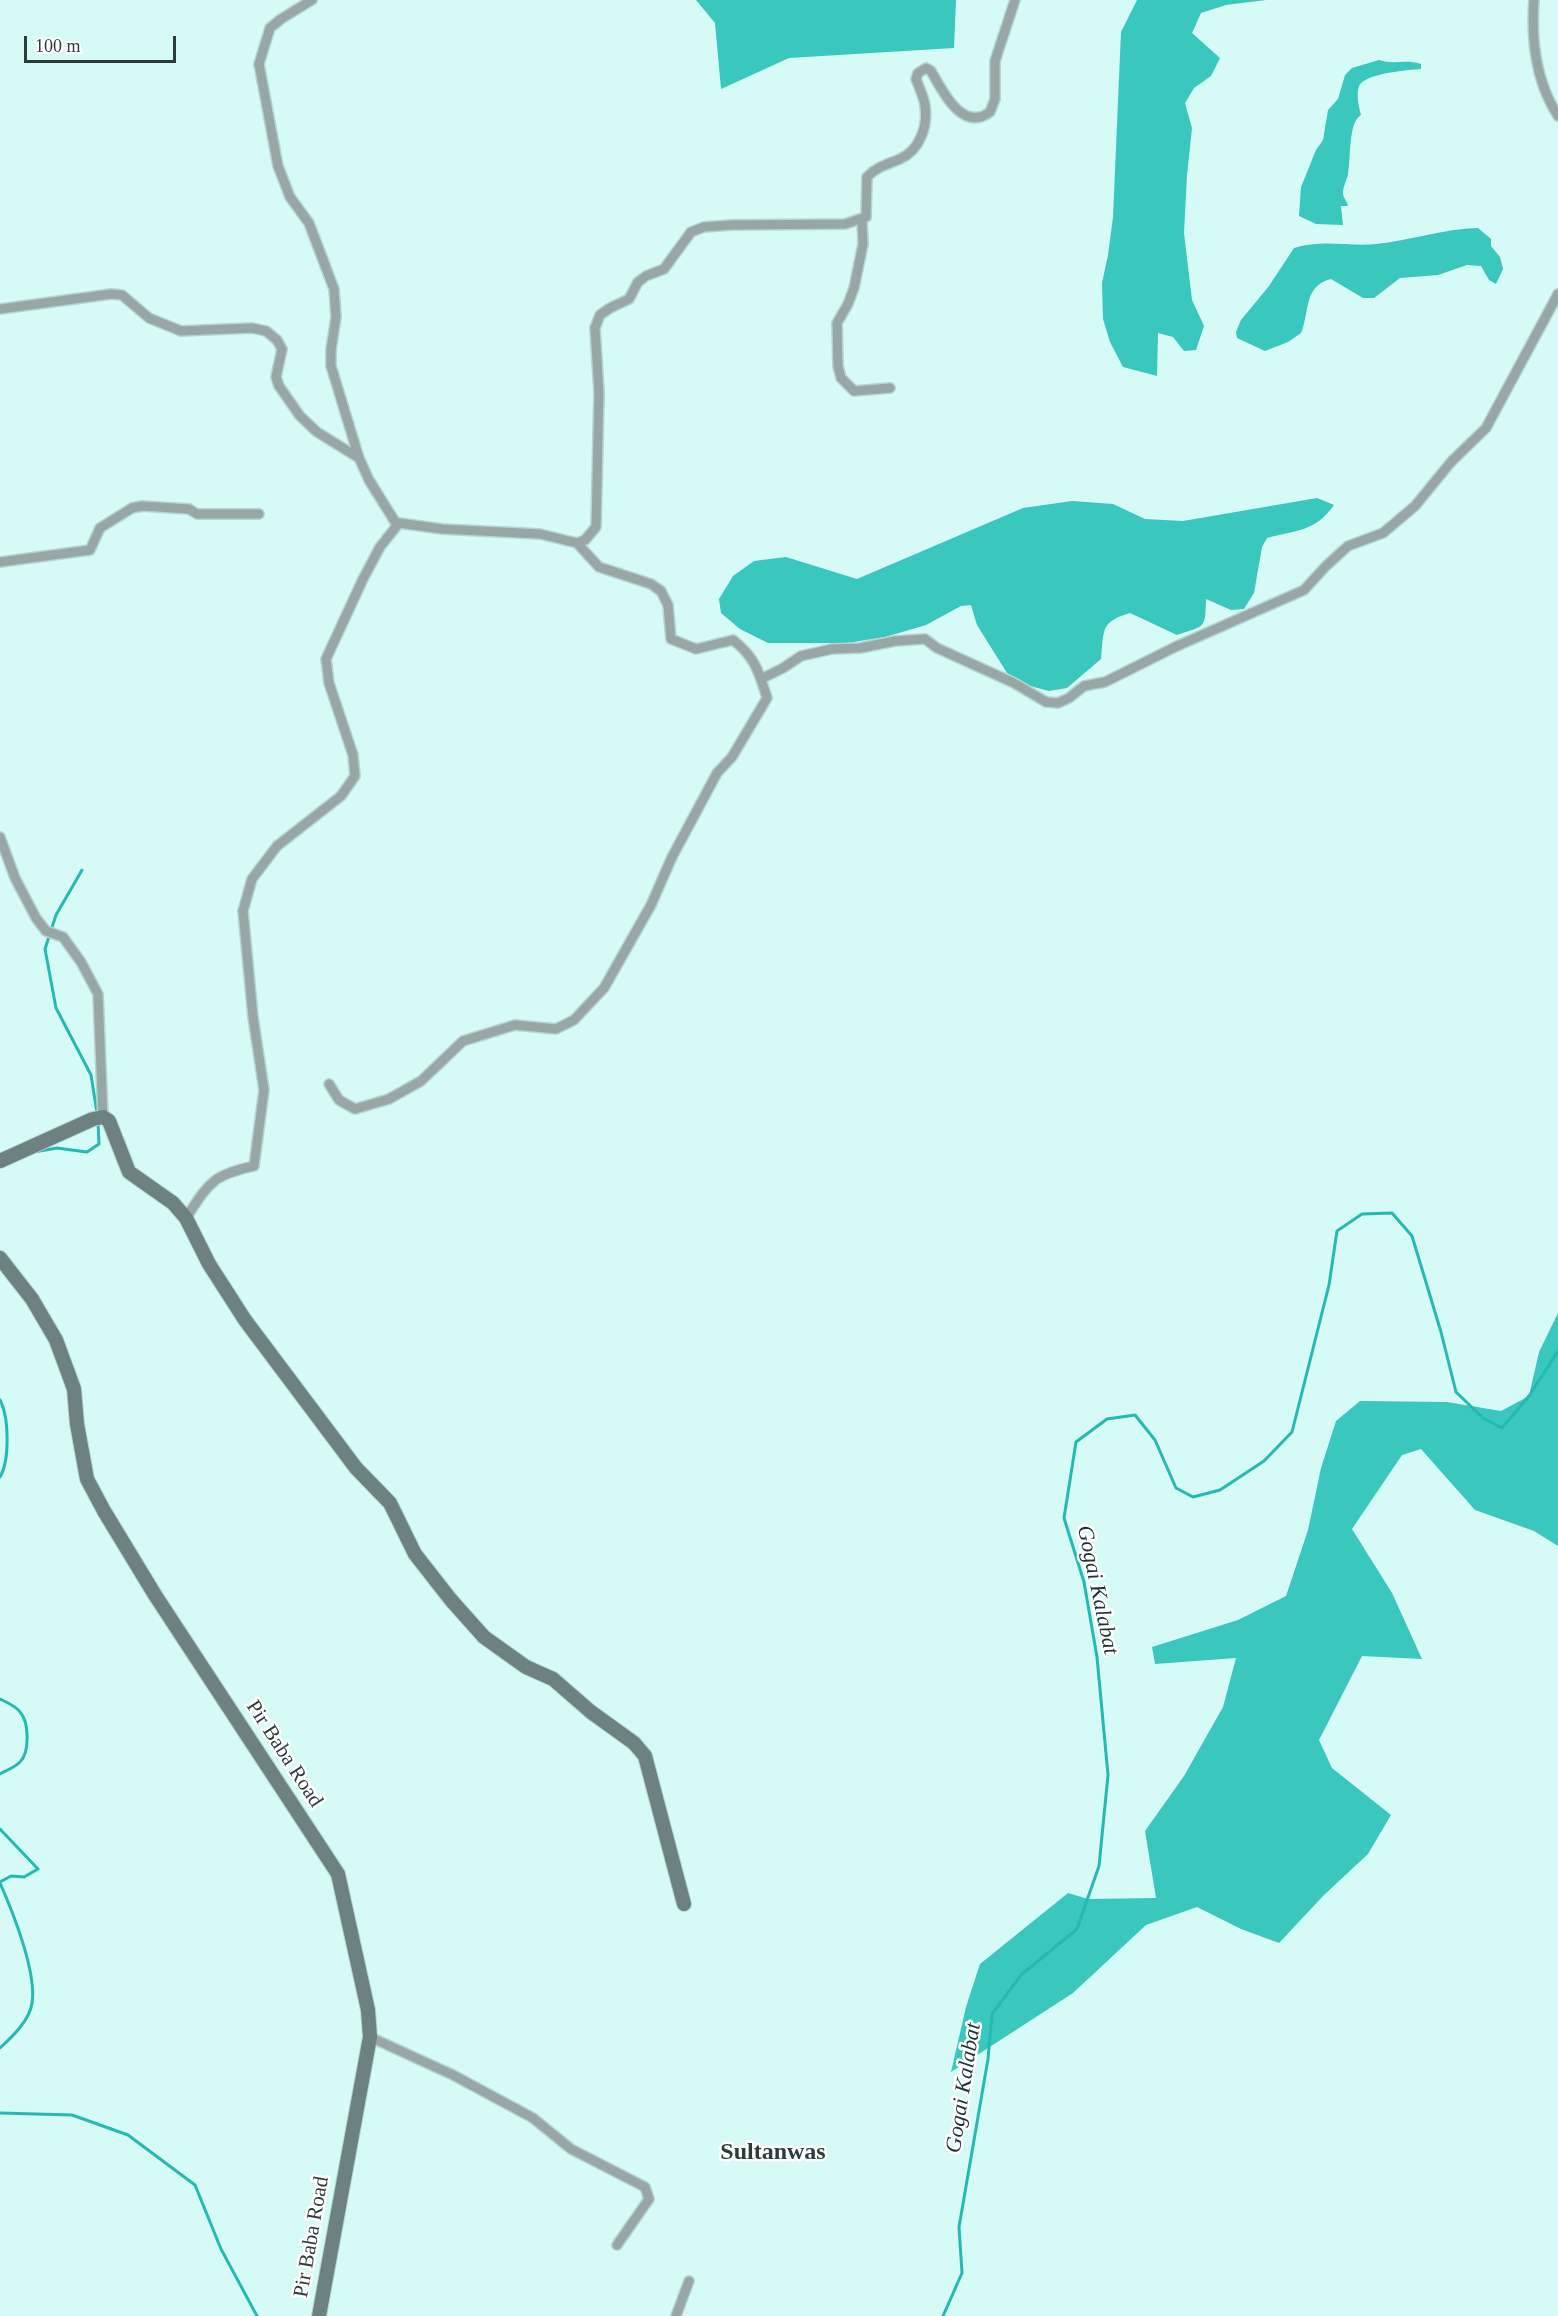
<!DOCTYPE html>
<html>
<head>
<meta charset="utf-8">
<style>
  body { margin:0 }
  #map { position:relative; width:1558px; height:2316px; overflow:hidden; background:#d6faf6; font-family:"Times New Roman",serif }
  canvas { display:block }
  .scale { position:absolute; left:24px; top:36px; width:152px; height:27px; box-sizing:border-box; border:3px solid #2e3c3a; border-top:0; padding-left:8px; font-size:18px; line-height:21px; white-space:nowrap; color:#2e3c3a; -webkit-text-stroke:4px #fff; paint-order:stroke }
</style>
</head>
<body>
<div id="map">
<canvas width="1558" height="2316"></canvas>
<div class="scale">100 m</div>
</div>
<script>
const ctx = document.querySelector('canvas').getContext('2d');
ctx.lineJoin = 'round';
function fillPath(path, color) { ctx.fillStyle = color; ctx.fill(path, 'evenodd'); }
function trace(path, color, width, dash) { ctx.strokeStyle = color; ctx.lineWidth = width; ctx.lineCap = dash ? 'butt' : 'round'; ctx.setLineDash(dash || []); ctx.stroke(path); }
function write(font, color, halo, rows, align = 'center') {
  ctx.font = font + ' "Times New Roman",serif'; ctx.lineWidth = 5; ctx.setLineDash([]); ctx.textBaseline = 'middle'; ctx.strokeStyle = halo; ctx.fillStyle = color; for (const [text, x, y, turn = 0] of rows) {
    ctx.save(); ctx.translate(x, y); ctx.rotate((+turn || 0) * Math.PI / 180); ctx.textAlign = isNaN(turn) ? turn : align; if (halo) ctx.strokeText(text, 0, 0); ctx.fillText(text, 0, 0); ctx.restore();
  }
}
fillPath(new Path2D(`
  M 696,0 L 956,0 L 954,48 L 789,58 L 721,89 L 715,23 Z
  M 1137,0 L 1266,0 L 1226,5 L 1201,13 L 1192,33 L 1220,58 L 1211,76 L 1194,88 L 1185,103 L 1192,128 L 1187,175 L 1184,233 L 1192,300 L 1204,326 L 1196,350 L 1184,351 L 1173,337 L 1158,333 L 1157,376 L 1123,367 L 1110,342 L 1103,319 L 1102,283 L 1108,255 L 1113,217 L 1121,32 Z
  M 1379,60 C 1393,65 1405,59 1421,64 L 1421,69 C 1408,70 1365,73 1359,86 C 1356,94 1359,108 1361,115 C 1348,122 1351,159 1348,174 C 1347,180 1343,186 1343,193 C 1343,198 1347,201 1348,206 L 1341,206 L 1343,225 L 1316,224 L 1299,216 L 1301,187 L 1316,150 L 1323,140 L 1328,110 L 1338,99 L 1345,75 L 1352,68 Z
  M 1478,228 L 1491,239 L 1491,246 L 1500,257 L 1503,269 L 1496,284 L 1489,280 L 1481,266 L 1467,265 L 1438,275 L 1400,278 L 1374,298 L 1363,298 L 1331,279 C 1303,286 1310,312 1301,333 L 1288,342 L 1265,351 L 1237,338 L 1236,332 L 1241,320 L 1269,286 L 1294,248 C 1325,239 1347,247 1377,244 C 1411,240 1443,229 1478,228 Z
  M 1317,498 L 1334,505 C 1315,532 1296,530 1267,538 L 1262,547 L 1254,593 L 1244,609 L 1231,610 L 1206,599 C 1205,629 1206,625 1177,635 L 1130,613 C 1100,622 1104,630 1101,659 L 1067,688 L 1049,691 L 1030,686 L 1007,673 L 977,625 L 971,605 L 961,606 L 926,625 L 885,637 L 847,643 L 768,643 L 740,629 L 721,613 L 719,599 L 733,576 L 754,561 L 786,557 L 857,579 L 1023,508 L 1072,501 L 1113,504 L 1145,519 L 1183,521 Z
  M 1558,1313 L 1558,1546 L 1534,1531 L 1475,1510 L 1421,1449 L 1402,1455 L 1352,1529 L 1392,1593 L 1422,1659 L 1362,1656 L 1319,1740 L 1332,1768 L 1391,1815 L 1368,1854 L 1324,1895 L 1279,1943 L 1241,1929 L 1197,1907 L 1146,1925 L 1073,1993 L 951,2072 L 966,2007 L 980,1964 L 1068,1893 L 1088,1899 L 1156,1898 L 1145,1831 L 1184,1776 L 1223,1707 L 1236,1658 L 1155,1664 L 1152,1647 L 1238,1620 L 1286,1596 L 1308,1530 L 1321,1468 L 1336,1421 L 1360,1401 L 1447,1402 L 1501,1411 L 1529,1396 L 1539,1352 Z`), '#39c7be');
trace(new Path2D(`
  M 82,870 L 56,915 L 45,949 L 56,1008 L 91,1075 L 97,1113
  M 34,1152 L 57,1148 L 87,1152 L 99,1144 L 98,1122
  M 0,1400 C 9,1417 10,1460 0,1477
  M 0,1699 C 6,1702 16,1706 20,1712 C 29,1722 30,1752 20,1762 C 14,1768 7,1770 0,1774
  M 0,1829 L 38,1869 L 24,1877 L 11,1876 L 0,1882
  M 0,1883 C 13,1912 37,1973 32,2003 C 30,2020 12,2037 0,2048
  M 0,2113 L 72,2115 L 128,2135 L 195,2185 L 221,2249 L 257,2316
  M 943,2316 L 962,2273 L 959,2227 L 988,2059 L 992,2014 L 1021,1975 L 1077,1929 L 1099,1866 L 1108,1775 L 1097,1657 L 1084,1582 L 1064,1518 L 1076,1442 L 1107,1419 L 1135,1415 L 1155,1440 L 1176,1488 L 1193,1497 L 1220,1490 L 1264,1461 L 1292,1432 L 1329,1285 L 1337,1231 L 1362,1214 L 1392,1213 L 1412,1236 L 1441,1332 L 1456,1392 L 1483,1418 L 1502,1428 L 1529,1396 L 1558,1351`), '#24bab2', 3);
const street = new Path2D(`
  M 312,0 L 281,19 L 270,28 L 259,64 L 278,166 L 290,197 L 309,223 L 334,289 L 336,317 L 331,350 L 331,366 L 359,458
  M 1534,0 C 1531,40 1536,82 1558,116
  M 862,220 L 863,244 L 854,288 L 848,304 L 837,323 L 838,366 L 841,378 L 854,391 L 890,388
  M 0,309 L 111,294 L 122,295 L 149,318 L 181,331 L 252,328 L 266,331 L 277,340 L 282,349 L 276,377 L 279,386 L 300,416 L 317,432 L 359,458 L 369,480 L 397,525
  M 0,562 L 90,550 L 100,528 L 132,508 L 142,506 L 189,509 L 197,514 L 259,514
  M 761,679 L 783,668 L 801,656 L 832,649 L 860,648 L 895,641 L 925,639 L 937,648 L 1014,683 L 1046,702 L 1058,703 L 1069,698 L 1084,686 L 1105,682 L 1175,647 L 1304,590 L 1326,566 L 1348,546 L 1383,533 L 1415,506 L 1451,462 L 1486,428 L 1558,294
  M 0,837 L 15,878 L 36,918 L 46,931 L 63,937 L 81,962 L 98,994 L 103,1117
  M 329,1084 L 339,1100 L 355,1109 L 389,1099 L 421,1081 L 463,1041 L 515,1025 L 556,1029 L 574,1020 L 604,988 L 651,905 L 672,857 L 717,773 L 732,757 L 767,698 C 759,672 755,657 733,640 L 696,649 L 671,639 L 668,605 L 661,591 L 651,584 L 599,567 L 577,543
  M 186,1218 C 209,1183 212,1175 254,1166 L 264,1090 L 253,1017 L 243,911 L 252,879 L 277,846 L 341,796 L 355,776 L 353,755 L 329,683 L 326,659 L 363,579 L 380,547 L 399,523 L 442,529 L 540,534 L 577,543 L 585,540 L 596,527 L 599,393 L 595,328 L 600,315 L 610,308 L 629,299 L 638,282 L 646,276 L 664,269 L 691,232 L 704,227 L 731,225 L 845,224 L 866,217 L 867,177 C 876,167 888,164 900,159 C 920,150 928,126 925,106 C 924,97 919,87 916,79 L 918,73 L 926,68 L 931,71 C 942,90 962,133 990,112 L 995,99 L 995,61 L 1015,0
  M 370,2037 L 453,2075 L 533,2118 L 571,2149 L 645,2187 L 649,2199 L 617,2245
  M 676,2316 L 689,2281`);
const secondary = new Path2D(`
  M 0,1161 L 93,1119 L 103,1117 L 109,1121 L 129,1172 L 173,1203 L 186,1218 L 209,1264 L 245,1320 L 356,1468 L 390,1503 L 415,1554 L 451,1600 L 484,1637 L 526,1667 L 553,1679 L 591,1712 L 634,1743 L 645,1756 L 684,1904
  M 0,1258 L 32,1299 L 56,1340 L 74,1389 L 77,1424 L 87,1479 L 104,1511 L 155,1595 L 338,1874 L 368,2010 L 370,2037 L 319,2316`);
trace(street, '#b4d4d0', 12);
trace(secondary, '#b4d4d0', 16);
trace(street, '#98a6a5', 9);
trace(secondary, '#6d8280', 14);
write('21px', '#2e3c3a', '#fff', [
  ["Pir Baba Road",284,1754,57],
  ["Pir Baba Road",312,2237,-80]
]);
write('italic 22px', '#1d3432', '#fff', [
  ["Gogai Kalabat",1097,1590,78],
  ["Gogai Kalabat",964,2088,-81]
]);
write('bold 24px', '#2e3c3a', '#fff', [
  ["Sultanwas",773,2153]
]);
</script>
</body>
</html>
